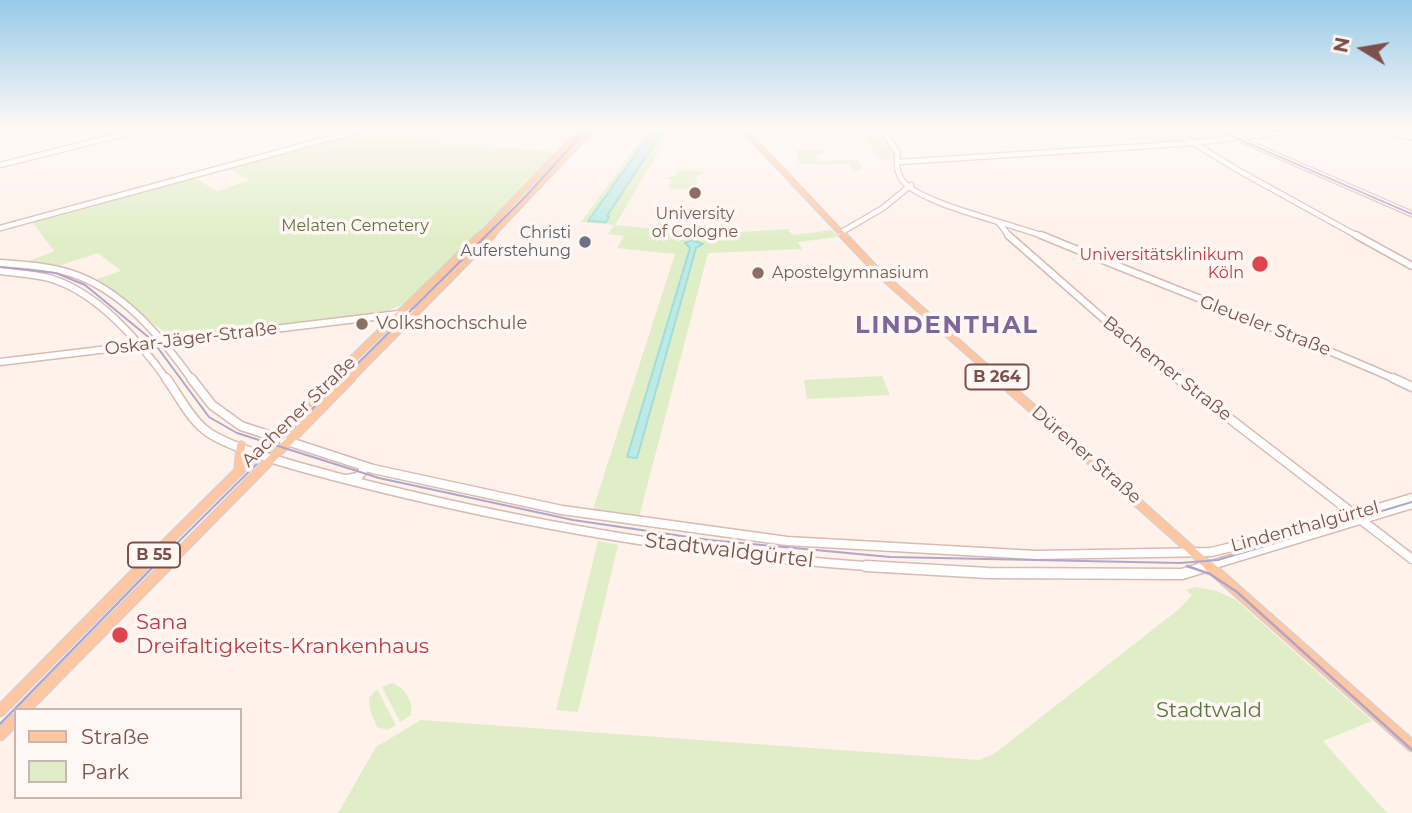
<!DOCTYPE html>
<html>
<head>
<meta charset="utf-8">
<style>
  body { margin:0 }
  #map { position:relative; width:1412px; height:813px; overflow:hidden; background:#fef2eb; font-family:Montserrat,sans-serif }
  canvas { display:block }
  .legend { position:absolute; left:14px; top:708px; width:228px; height:91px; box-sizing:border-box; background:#fff7f3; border:2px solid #cbb5b0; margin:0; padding:9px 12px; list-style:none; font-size:21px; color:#7c514b }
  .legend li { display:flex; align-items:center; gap:14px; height:35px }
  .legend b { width:35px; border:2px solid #cbb5b0 }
  .north { position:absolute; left:1328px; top:14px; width:70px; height:70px; -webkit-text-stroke:5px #fff7f3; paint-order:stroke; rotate:281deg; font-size:19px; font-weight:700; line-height:28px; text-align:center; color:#7c514b }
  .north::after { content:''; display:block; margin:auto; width:24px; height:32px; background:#7c514b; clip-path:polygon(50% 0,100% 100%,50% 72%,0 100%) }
</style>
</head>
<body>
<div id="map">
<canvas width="1412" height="813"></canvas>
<ul class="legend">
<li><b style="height:9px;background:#ffc7a1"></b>Straße</li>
<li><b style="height:19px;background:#dfeec7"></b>Park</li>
</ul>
<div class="north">N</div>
</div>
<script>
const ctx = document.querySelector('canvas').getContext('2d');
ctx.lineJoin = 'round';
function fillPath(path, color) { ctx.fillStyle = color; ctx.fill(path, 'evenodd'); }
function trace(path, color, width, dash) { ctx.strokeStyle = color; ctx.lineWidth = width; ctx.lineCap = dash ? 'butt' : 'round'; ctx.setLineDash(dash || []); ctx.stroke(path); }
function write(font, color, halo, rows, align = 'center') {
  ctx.font = font + ' Montserrat,sans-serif'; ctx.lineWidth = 7; ctx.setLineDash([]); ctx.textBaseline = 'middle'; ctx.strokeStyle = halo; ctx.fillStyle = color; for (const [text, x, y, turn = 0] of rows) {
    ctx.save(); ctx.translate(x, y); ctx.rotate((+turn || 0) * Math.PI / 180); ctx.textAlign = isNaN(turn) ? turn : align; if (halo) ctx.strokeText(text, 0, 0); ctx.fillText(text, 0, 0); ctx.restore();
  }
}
fillPath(new Path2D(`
  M 609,127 L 717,132 L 670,133 L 615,225 L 707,234 L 788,229 L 792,235 L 832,230 L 837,237 L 798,242 L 802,249 L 708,253 L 639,517 L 593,509 L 675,254 L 617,248 L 624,236 L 608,234 L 614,225 L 581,222 L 646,132 Z
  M 858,127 L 878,127 L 894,152 L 893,160 L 878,159 Z
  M 1165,127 L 1188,141 L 1158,144 L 1148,138 L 1105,139 L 1144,136 L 1131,128 Z
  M 364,131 L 438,139 L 436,142 L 558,152 L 432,278 L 402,305 L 387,311 L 206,333 L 205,329 L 165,333 L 97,279 L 121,271 L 98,253 L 55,267 L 24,263 L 54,251 L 33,223 L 195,178 L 217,191 L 250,180 L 227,168 Z
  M 824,149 L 827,154 L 816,155 L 818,161 L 858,160 L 863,168 L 854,171 L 849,164 L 793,164 L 799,163 L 796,150 Z
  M 682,170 L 708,172 L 697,176 L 697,179 L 684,178 L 697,180 L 692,190 L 668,188 L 672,180 L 665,178 L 677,175 L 675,172 Z
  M 882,376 L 890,395 L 807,399 L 804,380 Z
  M 598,541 L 618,545 L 578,712 L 556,710 Z
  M 1195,587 L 1217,591 L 1236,600 L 1372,721 L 1323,741 L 1387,813 L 338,813 L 376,747 L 421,720 L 979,760 L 994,754 L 1179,609 L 1192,595 L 1186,590 Z
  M 392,683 C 404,687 414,701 411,715 L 400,722 L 382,687 Z
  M 377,689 L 396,725 L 387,730 L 377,727 L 370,710 L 369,698 Z`), '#dfeec7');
const water = new Path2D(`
  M 650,134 L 660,135 L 607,216 L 609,217 L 606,222 L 588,221 Z
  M 691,240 L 703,244 L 696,248 L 637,458 L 627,457 L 690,248 L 685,243 Z`);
fillPath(water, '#bdeae6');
trace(water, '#a2ddd8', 2);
const secondaryFar3 = new Path2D(`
  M 880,127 L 898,153 C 896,162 896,171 902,180 C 919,204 1014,224 1045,237
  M 1168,127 L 1236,169 L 1359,237
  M 1212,127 L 1412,214
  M 1365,127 L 1412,137
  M 898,162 L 1194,143 L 1324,127
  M 0,165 L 152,127
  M 999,223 L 1010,237
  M 0,228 L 371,127
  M 840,233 L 883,208 L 911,185`);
const secondaryFar2 = new Path2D(`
  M 1008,235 L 1137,348 L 1179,380
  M 1041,235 C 1160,284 1279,328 1397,380
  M 1356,235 L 1412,266
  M 0,263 C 24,265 48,266 70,273 C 122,289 162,338 192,380
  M 0,271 C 16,273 34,274 49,278 C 98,292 139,341 167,380
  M 0,362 L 415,312`);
const secondaryFar1 = new Path2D(`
  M 166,378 C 178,394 189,417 204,429 C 225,448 304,468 333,476 C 517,524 706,557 897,568
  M 191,378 L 212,405 L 241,426 L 373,469 L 562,510 L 787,541 L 1036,555 L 1211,552 L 1311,528 L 1412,498
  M 1177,378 L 1412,559
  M 1393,378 L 1412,387
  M 347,479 L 358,477 L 366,467
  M 1202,568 L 1412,504`);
const secondary = new Path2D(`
  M 866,566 L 988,573 L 1182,574 L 1208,566`);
const primaryFar3 = new Path2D(`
  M 663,127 L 743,131 L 809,127
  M 737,128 L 745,131 L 845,237
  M 479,237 L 584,127
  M 490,237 L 594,127`);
const primaryFar2 = new Path2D(`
  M 843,235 L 877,271 L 1000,380
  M 331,380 L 481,235
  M 349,380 L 492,235`);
const primaryFar1 = new Path2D(`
  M 998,378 L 1211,568
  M 239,466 L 241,446
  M 141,568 L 333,378
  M 164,568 L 351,378`);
const primary = new Path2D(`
  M 1209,566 L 1412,746
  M 24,710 L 166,566
  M 0,711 L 143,566
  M 0,735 L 16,719`);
trace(secondaryFar3, '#dabab1', 7);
trace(secondaryFar2, '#dabab1', 9);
trace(secondaryFar1, '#dabab1', 11);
trace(secondary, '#dabab1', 13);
trace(primaryFar3, '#dacecd', 7);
trace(primaryFar2, '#dacecd', 9);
trace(primaryFar1, '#dacecd', 11);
trace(primary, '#dacecd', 13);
trace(secondaryFar3, '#fff', 4.5);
trace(secondaryFar2, '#fff', 6);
trace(secondaryFar1, '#fff', 8);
trace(secondary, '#fff', 10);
trace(primaryFar3, '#ffc7a1', 4.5);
trace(primaryFar2, '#ffc7a1', 6);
trace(primaryFar1, '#ffc7a1', 8);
trace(primary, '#ffc7a1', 10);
trace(new Path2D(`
  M 1211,127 L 1412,214
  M 0,267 L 56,273 L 85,285 L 152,340 L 209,417 L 237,433 L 379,478 L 573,520 L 709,540 L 890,557 L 1180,563 L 1218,560 L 1412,502
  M 1187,566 L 1192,568
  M 152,568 L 526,196 L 589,127`), '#b1a6ca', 2);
trace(new Path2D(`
  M 1187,566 L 1210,574 L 1237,592 L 1412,750
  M 0,724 L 154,566`), '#b1a6ca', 2.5);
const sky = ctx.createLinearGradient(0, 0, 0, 241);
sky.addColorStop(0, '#97cae7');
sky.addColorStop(0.53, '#fff9f6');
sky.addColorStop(1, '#fff9f600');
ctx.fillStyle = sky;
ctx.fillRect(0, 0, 1412, 241);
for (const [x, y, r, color] of [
  [695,193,7,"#8d6e63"],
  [585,242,7,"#6b7280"],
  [1260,264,9,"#e0444e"],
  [758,273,7,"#8d6e63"],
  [362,324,7,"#8d6e63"],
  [120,635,9,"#e0444e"]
]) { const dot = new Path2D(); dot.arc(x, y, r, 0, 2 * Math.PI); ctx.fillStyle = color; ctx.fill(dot); trace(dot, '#fff7f3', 2.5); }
write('16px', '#785e54', '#fff7f3', [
  ["University",695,214],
  ["of Cologne",695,232],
  ["Apostelgymnasium",772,273,"left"]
]);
write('16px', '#5a763c', '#fff7f3', [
  ["Melaten Cemetery",355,226]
]);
write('16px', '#5b616d', '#fff7f3', [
  ["Christi",571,233],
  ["Auferstehung",571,251]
], 'right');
write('16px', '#be3a42', '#fff7f3', [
  ["Universitätsklinikum",1244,255],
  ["Köln",1244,273]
], 'right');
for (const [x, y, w] of [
  [997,377,63],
  [154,555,52]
]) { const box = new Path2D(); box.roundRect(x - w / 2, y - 12.5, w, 25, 5); ctx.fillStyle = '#fff7f3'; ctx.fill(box); trace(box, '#7c514b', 2); }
write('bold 16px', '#7c514b', null, [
  ["B 264",997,377],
  ["B 55",154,555]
]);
write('18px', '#785e54', '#fff7f3', [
  ["Volkshochschule",376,324]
], 'left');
write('18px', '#7c514b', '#fff7f3', [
  ["Gleueler Straße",1265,326,21],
  ["Oskar-Jäger-Straße",191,339,-7],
  ["Bachemer Straße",1167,369,38],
  ["Aachener Straße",299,412,-44],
  ["Dürener Straße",1086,455,41],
  ["Lindenthalgürtel",1305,527,-15]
]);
write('21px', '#7c514b', '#fff7f3', [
  ["Stadtwaldgürtel",729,551,7]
]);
write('21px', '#be3a42', '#fff7f3', [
  ["Sana",136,623],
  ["Dreifaltigkeits-Krankenhaus",136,647]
], 'left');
write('21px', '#5a763c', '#fff7f3', [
  ["Stadtwald",1209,711]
]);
ctx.letterSpacing = '2px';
write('bold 24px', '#7f679e', '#fff7f3', [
  ["LINDENTHAL",947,326]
]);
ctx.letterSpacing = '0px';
</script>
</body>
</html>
